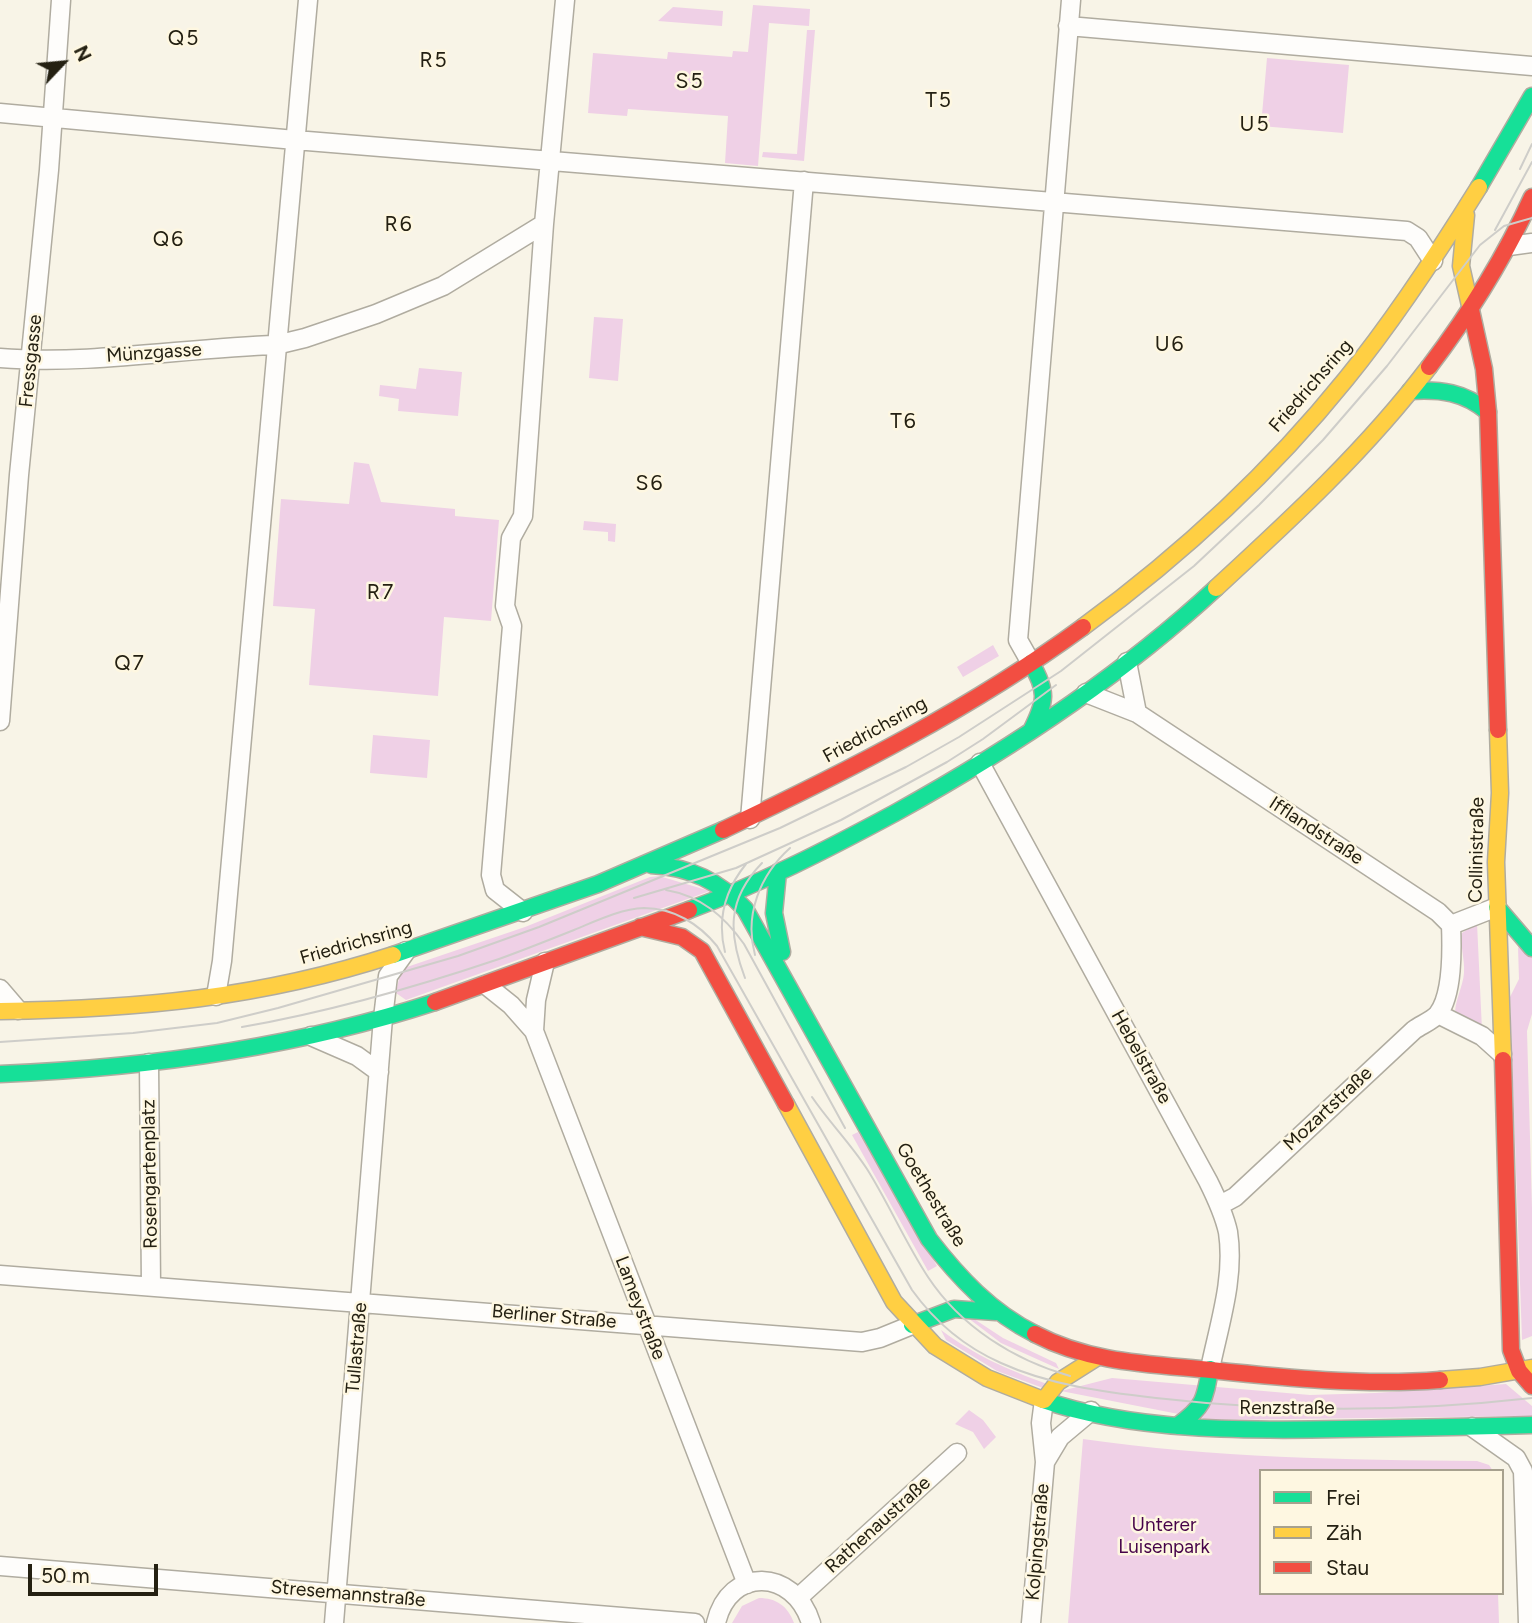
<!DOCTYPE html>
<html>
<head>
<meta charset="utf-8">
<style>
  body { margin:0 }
  #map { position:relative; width:1532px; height:1623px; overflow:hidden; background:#f8f4e7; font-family:Figtree,sans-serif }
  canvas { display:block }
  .legend { position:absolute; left:1259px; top:1469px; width:245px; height:126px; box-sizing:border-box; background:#fef7e1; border:2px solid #a7a18e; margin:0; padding:9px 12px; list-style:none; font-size:21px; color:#242012 }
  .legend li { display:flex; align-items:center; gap:14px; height:35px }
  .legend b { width:35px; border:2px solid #a7a18e }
  .north { position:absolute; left:28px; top:28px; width:70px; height:70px; -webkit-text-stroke:5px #fef7e1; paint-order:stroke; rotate:64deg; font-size:19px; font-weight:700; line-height:28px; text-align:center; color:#242012 }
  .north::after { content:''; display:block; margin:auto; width:24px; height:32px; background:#242012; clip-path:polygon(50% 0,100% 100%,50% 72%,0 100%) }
  .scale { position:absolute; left:28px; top:1564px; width:130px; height:32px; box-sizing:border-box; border:4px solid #242012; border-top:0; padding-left:9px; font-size:21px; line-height:24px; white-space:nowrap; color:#242012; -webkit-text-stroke:5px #fef7e1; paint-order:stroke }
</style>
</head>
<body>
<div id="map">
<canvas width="1532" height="1623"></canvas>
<ul class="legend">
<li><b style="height:9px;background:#16e098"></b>Frei</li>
<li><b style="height:9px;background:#ffcf43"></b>Zäh</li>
<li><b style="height:9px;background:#f24e42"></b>Stau</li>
</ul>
<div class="north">N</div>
<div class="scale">50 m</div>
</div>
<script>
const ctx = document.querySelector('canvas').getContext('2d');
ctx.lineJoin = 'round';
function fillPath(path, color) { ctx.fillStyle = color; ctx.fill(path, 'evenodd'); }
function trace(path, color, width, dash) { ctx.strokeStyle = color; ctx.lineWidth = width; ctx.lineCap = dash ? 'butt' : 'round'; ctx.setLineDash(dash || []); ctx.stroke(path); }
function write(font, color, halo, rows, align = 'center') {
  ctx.font = font + ' Figtree,sans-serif'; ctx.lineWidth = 5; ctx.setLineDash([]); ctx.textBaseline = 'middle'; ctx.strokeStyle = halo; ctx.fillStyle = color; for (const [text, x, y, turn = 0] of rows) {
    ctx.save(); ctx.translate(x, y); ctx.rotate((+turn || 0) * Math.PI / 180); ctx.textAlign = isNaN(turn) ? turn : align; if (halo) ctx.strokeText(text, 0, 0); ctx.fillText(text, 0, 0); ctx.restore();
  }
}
fillPath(new Path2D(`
  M 753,5 L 810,9 L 809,26 L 769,23 L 758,166 L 725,163 L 728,116 L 628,109 L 627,116 L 588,113 L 593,53 L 667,59 L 668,52 L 732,57 L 733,51 L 748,52 Z
  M 673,7 L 723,11 L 722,26 L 658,21 Z
  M 807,30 L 815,30 L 804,161 L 762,157 L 763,152 L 797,154 Z
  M 1267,58 L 1349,65 L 1343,133 L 1261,126 Z
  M 594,317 L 623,319 L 618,381 L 589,378 Z
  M 419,368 L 462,372 L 458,416 L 398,411 L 399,399 L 379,396 L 380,385 L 416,389 Z
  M 354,462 L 369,464 L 381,502 L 455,509 L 455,516 L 499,520 L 491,621 L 444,617 L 438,696 L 309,685 L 315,609 L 273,606 L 281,499 L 349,504 Z
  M 584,521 L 616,524 L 615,542 L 608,541 L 608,532 L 583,530 Z
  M 993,645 L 999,656 L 963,677 L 957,667 Z
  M 373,735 L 430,740 L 427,778 L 370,773 Z
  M 659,876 L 710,891 L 406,1000 L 396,993 L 401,969 L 525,927 L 650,877 Z
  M 1477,923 L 1482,1030 L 1455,1012 C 1456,998 1463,986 1464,973 C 1465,959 1460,947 1462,933 Z
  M 1518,947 L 1532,957 L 1532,1014 L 1527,1031 L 1532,1208 L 1532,1336 L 1522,1340 L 1510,997 L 1519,979 Z
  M 858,1132 L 937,1266 L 928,1271 L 852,1135 Z
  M 964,1315 L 968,1315 L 1003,1338 L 1056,1363 L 1059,1369 L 1001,1343 Z
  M 941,1330 C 978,1357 1004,1368 1047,1384 L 1043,1388 L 997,1371 L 946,1340 Z
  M 1112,1378 L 1310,1395 L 1375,1393 L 1506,1384 L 1532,1406 L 1532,1416 L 1209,1420 L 1061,1391 Z
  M 969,1410 L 983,1420 L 996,1437 L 984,1449 L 973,1432 L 955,1424 Z
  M 1083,1439 C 1213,1458 1346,1460 1477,1461 L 1489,1465 L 1493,1471 L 1261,1471 L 1261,1593 L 1498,1593 L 1499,1623 L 1068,1623 Z
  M 759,1598 C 776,1598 788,1606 794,1623 L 732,1623 L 742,1606 Z`), '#efd0e6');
const street = new Path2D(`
  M 1068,26 L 1532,66
  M 0,113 L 295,140 L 1407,231 L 1418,238 L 1433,261
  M 1509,246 L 1532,243
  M 0,358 C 91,365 185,348 276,345 L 305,338 L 376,314 L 443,286 L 544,224
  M 1127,662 L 1137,713
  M 1031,663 L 1018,640 L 1071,0
  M 1086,693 L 1137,713 L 1438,912 L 1451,925
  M 0,721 L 19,475 L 49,170 L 61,0
  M 980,763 L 1208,1181 C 1216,1197 1224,1214 1228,1232 C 1235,1278 1219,1325 1210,1369
  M 750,819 L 804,181
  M 523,912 L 495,890 L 491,875 L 512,626 L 505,606 L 511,538 L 523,516 L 544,224 L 565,0
  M 1451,925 L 1497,907
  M 486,985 L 511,1005 L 534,1031 L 747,1584
  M 0,989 L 18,1010
  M 216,996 L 222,961 L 308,0
  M 1438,1014 L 1482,1036 L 1502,1054
  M 534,1031 L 536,1000 L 545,962
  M 311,1036 L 357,1056 L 379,1072
  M 149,1063 L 151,1286
  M 1220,1205 L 1235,1197 L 1414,1030 C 1421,1025 1433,1020 1438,1014 C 1453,994 1452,949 1451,925
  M 0,1275 L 862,1342 L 880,1338 L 912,1325
  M 1472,1427 L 1516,1458 L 1523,1471 L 1528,1623
  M 1045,1462 L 1060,1437 L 1091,1411
  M 0,1566 L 695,1623
  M 799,1597 L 957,1453
  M 334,1623 L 383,1018 L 388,976 L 406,951
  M 716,1623 C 729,1566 794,1568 811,1623
  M 1031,1623 L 1045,1462 L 1041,1423 L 1044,1400`);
const fast = new Path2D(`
  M 1479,187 L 1532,96
  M 1410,391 C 1441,389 1464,392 1488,412
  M 1031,663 C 1048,692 1046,701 1031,731
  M 651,865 C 690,867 719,881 745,909 L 929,1239 C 959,1278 991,1312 1035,1334
  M 778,872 L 774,913 L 782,952
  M 1497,907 L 1532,948
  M 689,910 C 760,884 828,849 895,813 C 1009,750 1120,677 1216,588
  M 393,955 L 598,884 L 723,830
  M 0,1074 C 148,1068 294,1048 435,1002
  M 912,1325 L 954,1309 L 996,1312
  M 1043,1400 C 1132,1431 1245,1431 1340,1429 C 1404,1428 1468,1427 1532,1425
  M 1177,1426 C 1203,1408 1205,1400 1210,1369`);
const slow = new Path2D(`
  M 1466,215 L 1461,266 L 1471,310
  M 1216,588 C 1291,519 1367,449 1429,367
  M 1083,627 C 1180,556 1271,472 1346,379 C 1395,319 1438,253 1479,187
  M 1498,730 L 1500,793 L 1496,862 L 1503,1060
  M 0,1011 C 139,1009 260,998 393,955
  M 786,1104 L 894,1302 L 935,1346 L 987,1378 L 1043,1400
  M 1440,1380 L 1480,1377 L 1532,1368
  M 1044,1400 L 1058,1382 L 1096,1358`);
const jam = new Path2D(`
  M 1471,310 L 1484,369 L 1488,412 L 1498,730
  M 1429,367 C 1470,313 1504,259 1532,197
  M 723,830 C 848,771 972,708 1083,627
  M 640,927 L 682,937 L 702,951 L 786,1104
  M 435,1002 L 689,910
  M 1503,1060 L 1511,1350 L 1519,1371 L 1532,1386
  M 1035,1334 C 1090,1363 1150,1364 1211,1370 C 1287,1378 1364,1386 1440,1380`);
trace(street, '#b0aca0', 21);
trace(fast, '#b0aca0', 19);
trace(slow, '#b0aca0', 19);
trace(jam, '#b0aca0', 19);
trace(street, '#fefdfb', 18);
trace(fast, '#16e098', 16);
trace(slow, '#ffcf43', 16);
trace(jam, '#f24e42', 16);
trace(new Path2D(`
  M 1520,169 L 1532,144
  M 1495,230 L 1532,162
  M 666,890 C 701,896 724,916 744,944 L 845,1128
  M 634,898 L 736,868 L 841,820 L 947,762 L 983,739 L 1056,685
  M 725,952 C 717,920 725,890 746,864
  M 755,955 C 744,915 760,875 790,848
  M 745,978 C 728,933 727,899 762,863
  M 242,1027 C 329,1012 416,987 499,959 C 524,950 549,940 574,930 C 596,921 620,909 644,908 C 674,908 699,924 717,946 L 912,1290 C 935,1322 965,1347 1001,1363 C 1049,1385 1104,1392 1156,1398 C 1279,1412 1408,1412 1532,1398
  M 0,1042 L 133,1033 L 217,1023 L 278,1008 L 458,956 L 539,927 L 780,828 L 906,767 L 959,737 L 1061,671 L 1194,566 L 1259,505 L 1323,440 L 1387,366 L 1480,245 L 1504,226 L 1532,218
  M 812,1097 C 829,1122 851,1144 867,1169 C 889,1204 905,1242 928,1277 C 961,1327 1014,1360 1070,1376`), '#cecdc9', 2);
write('19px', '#242012', '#fef7e1', [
  ["Münzgasse",154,353,-4],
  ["Fressgasse",31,361,-84],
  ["Friedrichsring",1311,386,-49],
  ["Friedrichsring",875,730,-29],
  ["Ifflandstraße",1316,831,33],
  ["Collinistraße",1477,850,-89],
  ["Friedrichsring",356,943,-16],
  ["Hebelstraße",1141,1057,61],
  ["Mozartstraße",1328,1109,-43],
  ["Rosengartenplatz",150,1174,-91],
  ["Goethestraße",931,1195,59],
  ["Lameystraße",640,1308,69],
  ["Berliner Straße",554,1317,5],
  ["Tullastraße",357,1348,-85],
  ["Renzstraße",1287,1408],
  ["Rathenaustraße",878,1525,-42],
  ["Kolpingstraße",1038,1542,-85],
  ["Stresemannstraße",348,1594,5]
]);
write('19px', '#460349', '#fef7e1', [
  ["Unterer",1164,1525],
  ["Luisenpark",1164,1547]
]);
ctx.letterSpacing = '2px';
write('21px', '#242012', '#fef7e1', [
  ["Q5",184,39],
  ["R5",434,61],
  ["S5",690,82],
  ["T5",939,101],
  ["U5",1255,125],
  ["R6",399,225],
  ["Q6",169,240],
  ["U6",1170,345],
  ["T6",904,422],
  ["S6",650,484],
  ["R7",381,593],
  ["Q7",130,664]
]);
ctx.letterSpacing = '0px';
</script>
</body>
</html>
